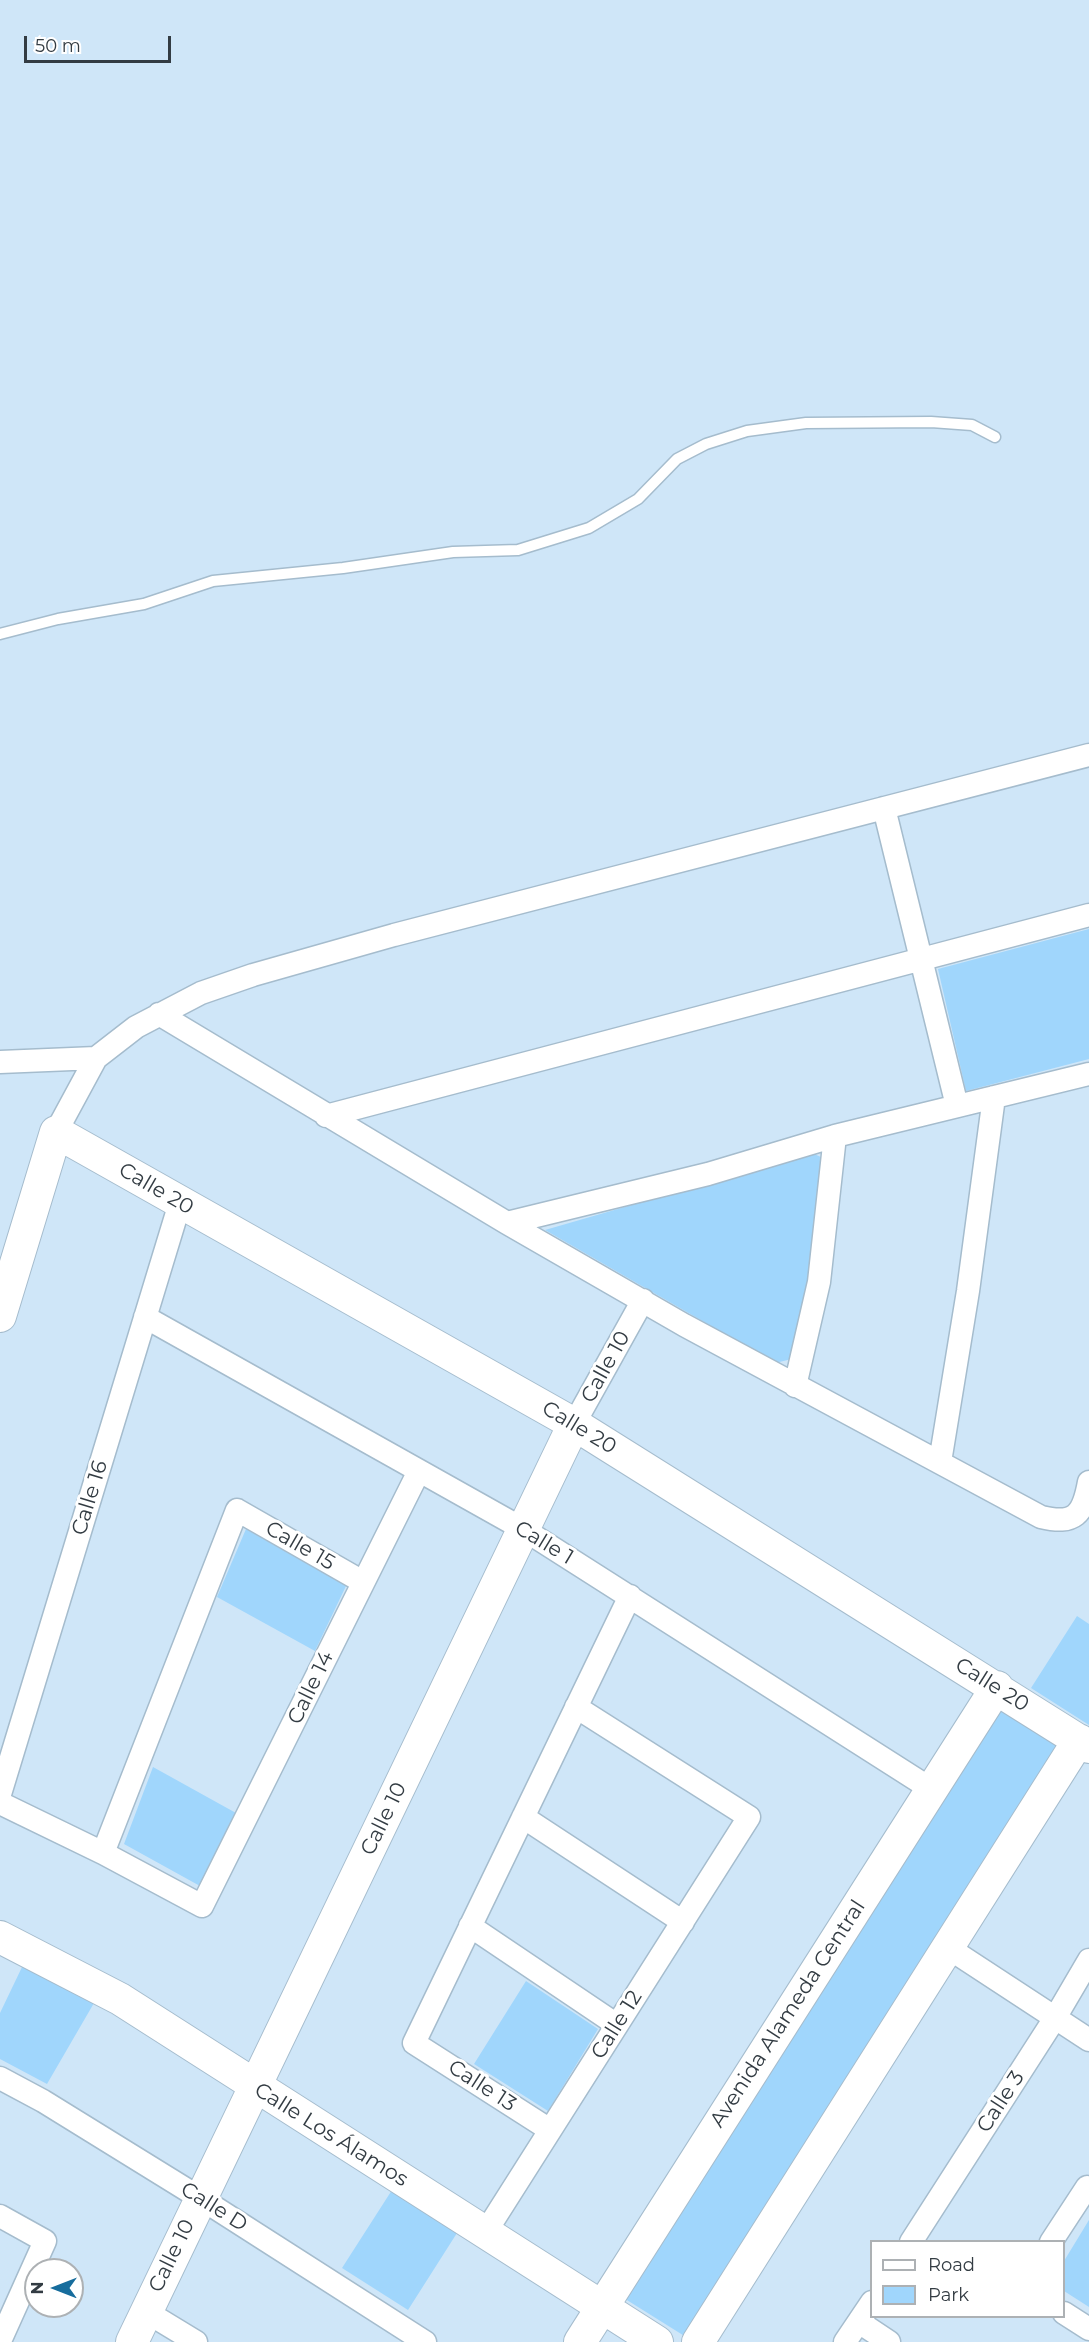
<!DOCTYPE html>
<html>
<head>
<meta charset="utf-8">
<style>
  body { margin:0 }
  #map { position:relative; width:1089px; height:2342px; overflow:hidden; background:#cfe6f8; font-family:Montserrat,sans-serif }
  canvas { display:block }
  .legend { position:absolute; left:870px; top:2240px; width:195px; height:78px; box-sizing:border-box; background:#fff; border:2px solid #adb1b4; margin:0; padding:8px 10px; list-style:none; font-size:18px; color:#333c43 }
  .legend li { display:flex; align-items:center; gap:12px; height:30px }
  .legend b { width:30px; border:2px solid #adb1b4 }
  .north { position:absolute; left:24px; top:2258px; width:60px; height:60px; box-sizing:border-box; background:#fff; border:2px solid #adb1b4; border-radius:50%; rotate:270deg; font-size:16px; font-weight:700; line-height:24px; text-align:center; color:#333c43 }
  .north::after { content:''; display:block; margin:auto; width:21px; height:27px; background:#176d9d; clip-path:polygon(50% 0,100% 100%,50% 72%,0 100%) }
  .scale { position:absolute; left:24px; top:36px; width:147px; height:27px; box-sizing:border-box; border:3px solid #333c43; border-top:0; padding-left:8px; font-size:18px; line-height:21px; white-space:nowrap; color:#333c43; -webkit-text-stroke:4px #fff; paint-order:stroke }
</style>
</head>
<body>
<div id="map">
<canvas width="1089" height="2342"></canvas>
<ul class="legend">
<li><b style="height:8px;background:#fff"></b>Road</li>
<li><b style="height:16px;background:#a0d6fc"></b>Park</li>
</ul>
<div class="north">N</div>
<div class="scale">50 m</div>
</div>
<script>
const ctx = document.querySelector('canvas').getContext('2d');
ctx.lineJoin = 'round';
function fillPath(path, color) { ctx.fillStyle = color; ctx.fill(path, 'evenodd'); }
function trace(path, color, width, dash) { ctx.strokeStyle = color; ctx.lineWidth = width; ctx.lineCap = dash ? 'butt' : 'round'; ctx.setLineDash(dash || []); ctx.stroke(path); }
function write(font, color, halo, rows, align = 'center') {
  ctx.font = font + ' Montserrat,sans-serif'; ctx.lineWidth = 6; ctx.setLineDash([]); ctx.textBaseline = 'middle'; ctx.strokeStyle = halo; ctx.fillStyle = color; for (const [text, x, y, turn = 0] of rows) {
    ctx.save(); ctx.translate(x, y); ctx.rotate((+turn || 0) * Math.PI / 180); ctx.textAlign = isNaN(turn) ? turn : align; if (halo) ctx.strokeText(text, 0, 0); ctx.fillText(text, 0, 0); ctx.restore();
  }
}
fillPath(new Path2D(`
  M 1089,929 L 1089,1059 L 966,1091 L 938,969 Z
  M 812,1153 L 823,1158 L 812,1263 L 796,1358 L 775,1363 L 545,1230 Z
  M 246,1529 L 346,1586 L 315,1651 L 217,1597 Z
  M 1077,1616 L 1089,1624 L 1089,1725 L 1031,1688 Z
  M 998,1703 L 1062,1744 L 686,2337 L 622,2297 Z
  M 153,1767 L 236,1813 L 200,1886 L 124,1844 Z
  M 23,1965 L 94,2003 L 47,2084 L 0,2059 L 0,2013 Z
  M 526,1981 L 598,2029 L 548,2111 L 474,2064 Z
  M 392,2190 L 457,2233 L 408,2310 L 342,2268 Z
  M 1089,2220 L 1089,2307 L 1064,2291 L 1064,2261 Z`), '#a0d6fc');
const lane = new Path2D(`
  M 0,634 L 58,619 L 144,604 L 213,581 L 343,568 L 453,552 L 518,550 L 589,528 L 638,499 L 677,459 L 706,444 L 747,431 L 806,423 L 931,422 L 972,425 L 995,437`);
const street = new Path2D(`
  M 884,808 L 957,1106
  M 159,1014 L 507,1223 L 684,1325 L 1041,1517 C 1075,1525 1083,1515 1089,1482
  M 0,1062 L 96,1058
  M 326,1116 L 1089,915
  M 56,1132 L 96,1058 L 136,1027 L 201,993 L 253,975 L 394,935 L 1089,755
  M 507,1223 L 708,1174 L 835,1136 L 1089,1074
  M 145,1317 L 523,1529 L 931,1789
  M 795,1386 L 819,1282 L 835,1136
  M 574,1424 L 643,1300
  M 940,1462 L 968,1291 L 994,1097
  M 0,1794 L 180,1203
  M 0,1803 L 103,1853 L 202,1906 L 419,1471
  M 523,1817 L 683,1922
  M 103,1853 L 237,1510 L 363,1582
  M 470,1926 L 617,2025
  M 947,1947 L 1089,2040
  M 0,2078 L 43,2101 L 200,2198 L 425,2342
  M 550,2130 L 414,2043 L 630,1596
  M 0,2216 L 45,2241 L 0,2341
  M 485,2233 L 749,1817 L 576,1707
  M 911,2242 L 1055,2018 L 1089,1960
  M 1051,2242 L 1087,2187 L 1089,2188
  M 145,2311 L 196,2342
  M 1064,2313 L 1089,2329
  M 859,2322 L 889,2342
  M 845,2342 L 872,2302`);
const secondary = new Path2D(`
  M 0,1316 L 56,1132 L 574,1424 L 1089,1747
  M 0,1937 L 120,1999 L 657,2342
  M 132,2342 L 574,1424
  M 580,2342 L 997,1687
  M 698,2342 L 1079,1740`);
trace(lane, '#a5bccd', 13);
trace(street, '#a5bccd', 25);
trace(secondary, '#a5bccd', 34);
trace(lane, '#fff', 10);
trace(street, '#fff', 22);
trace(secondary, '#fff', 32);
write('21px', '#333c43', '#fff', [
  ["Calle 20",156,1189,30],
  ["Calle 10",606,1367,-61],
  ["Calle 20",579,1428,31],
  ["Calle 16",90,1498,-73],
  ["Calle 1",544,1543,31],
  ["Calle 15",300,1546,30],
  ["Calle 20",992,1685,32],
  ["Calle 14",311,1688,-64],
  ["Calle 10",384,1819,-64],
  ["Avenida Alameda Central",788,2014,-57],
  ["Calle 12",617,2025,-58],
  ["Calle 13",482,2086,33],
  ["Calle 3",1001,2102,-57],
  ["Calle Los Álamos",331,2135,32],
  ["Calle D",214,2207,32],
  ["Calle 10",172,2256,-64]
]);
</script>
</body>
</html>
